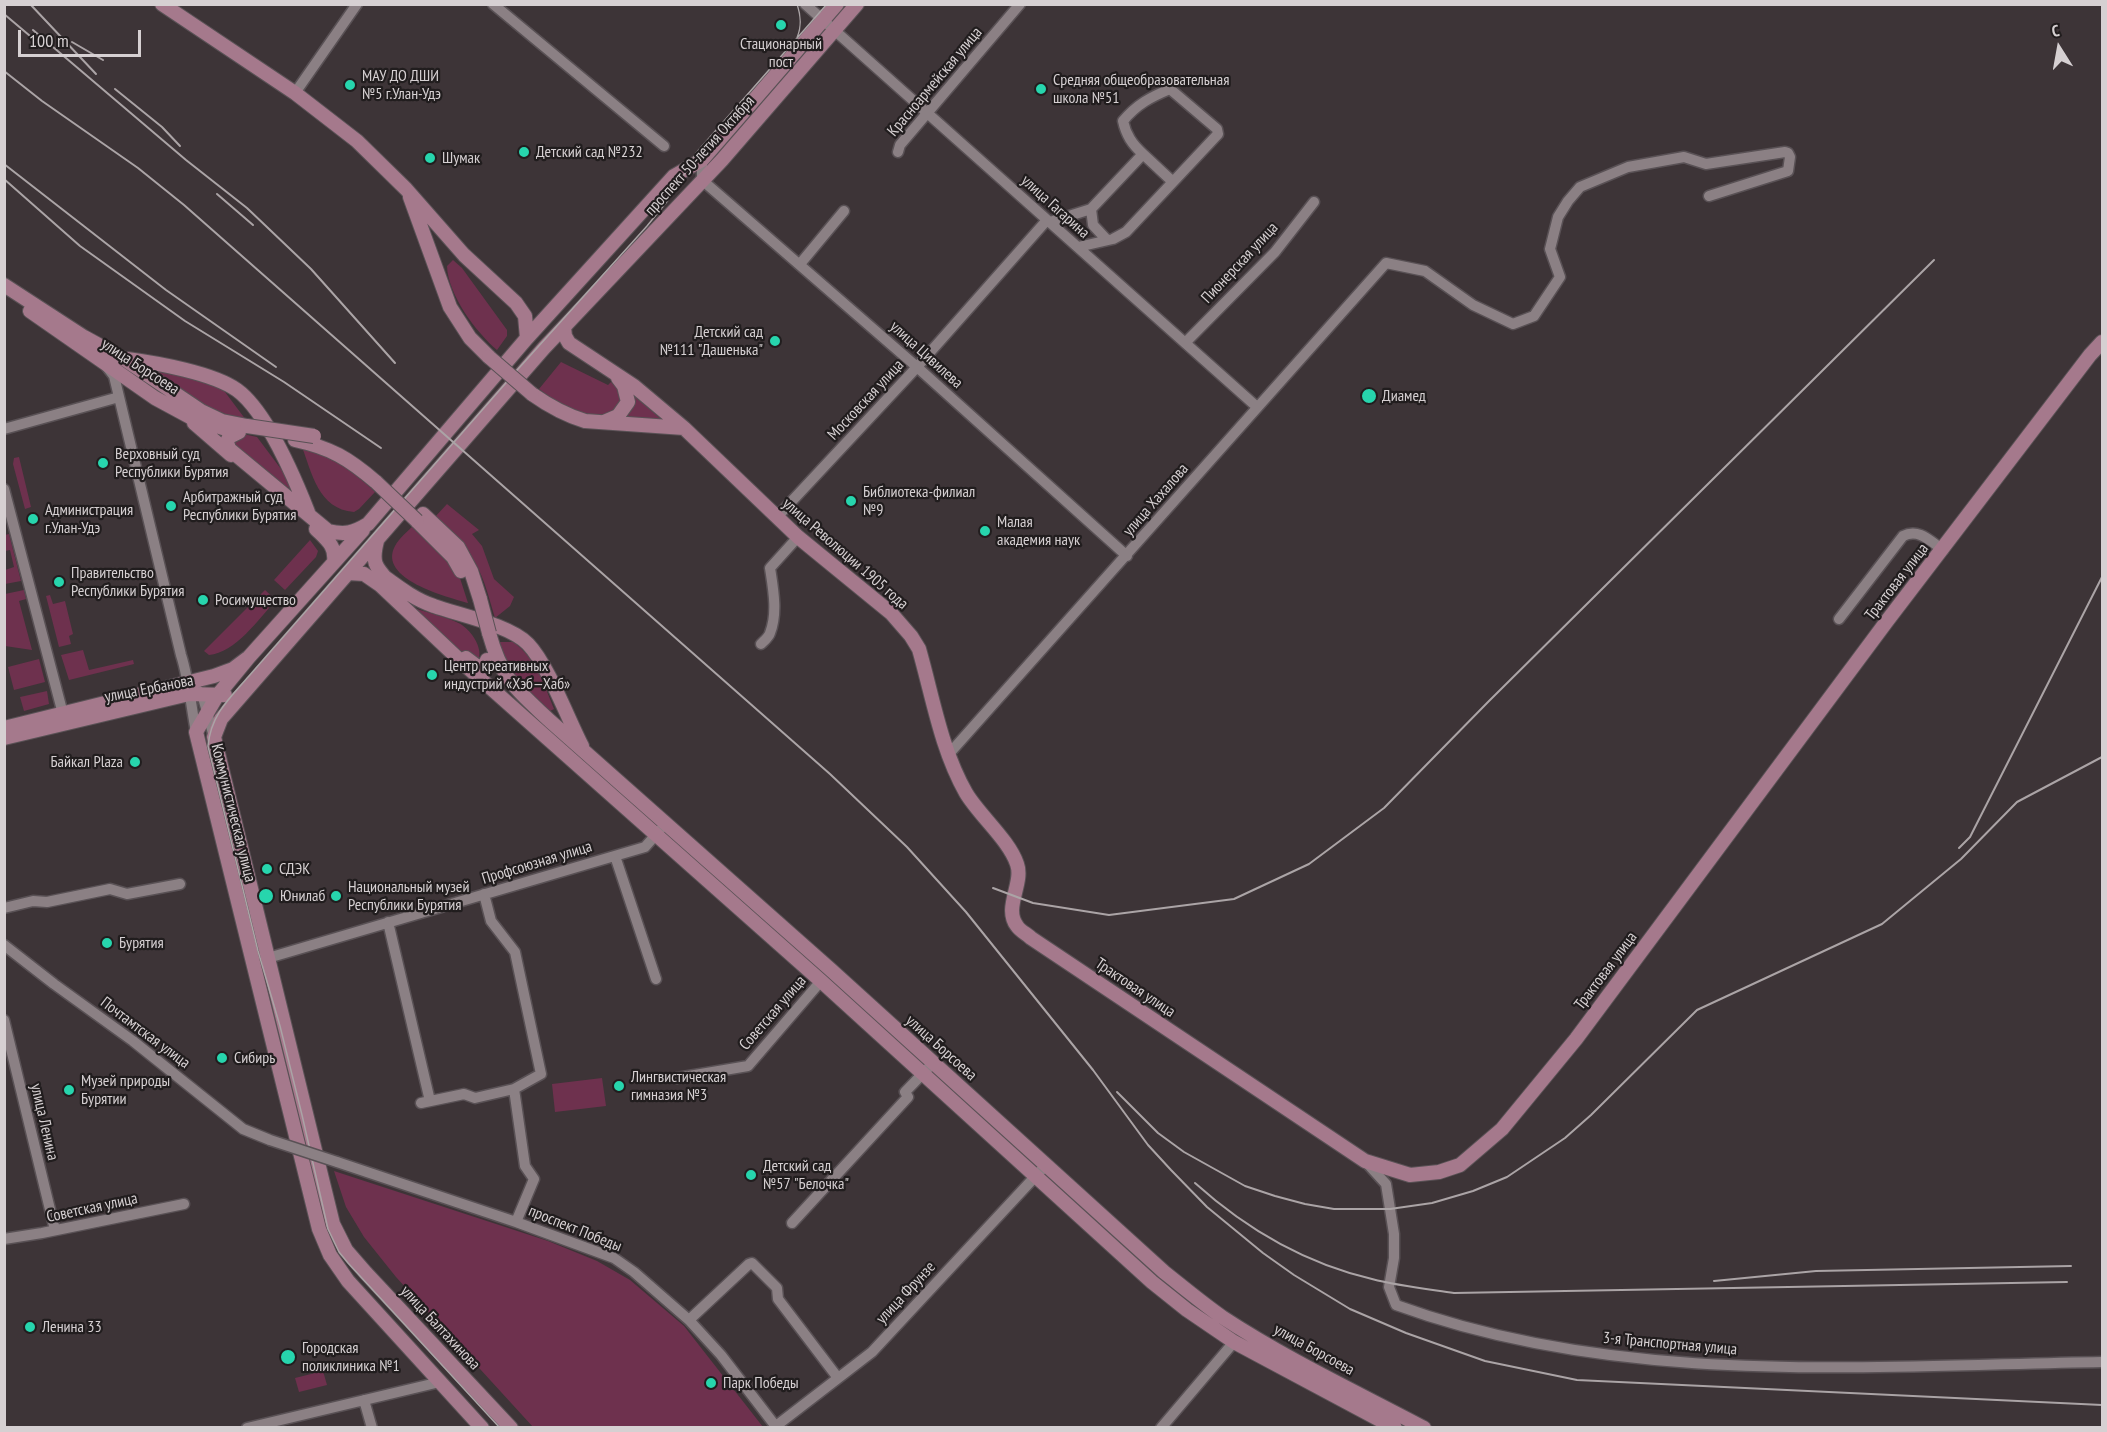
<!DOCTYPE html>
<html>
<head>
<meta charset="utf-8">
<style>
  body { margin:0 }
  #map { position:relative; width:2107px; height:1432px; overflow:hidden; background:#3d3437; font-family:"PT Sans Narrow",sans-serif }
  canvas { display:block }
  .frame { position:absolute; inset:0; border:6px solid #d6d0d2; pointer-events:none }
  .north { position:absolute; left:2029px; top:18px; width:60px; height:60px; -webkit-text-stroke:4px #211d1e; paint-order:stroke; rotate:349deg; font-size:16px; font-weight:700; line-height:24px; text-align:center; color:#d6d0d2 }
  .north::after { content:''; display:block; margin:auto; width:21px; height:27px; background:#d6d0d2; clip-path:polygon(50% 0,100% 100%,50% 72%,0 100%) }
  .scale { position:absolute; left:18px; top:30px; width:123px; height:27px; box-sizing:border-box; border:3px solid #d6d0d2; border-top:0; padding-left:8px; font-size:18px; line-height:21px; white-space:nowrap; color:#d6d0d2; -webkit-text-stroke:4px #211d1e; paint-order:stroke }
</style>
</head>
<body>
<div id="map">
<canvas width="2107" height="1432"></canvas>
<div class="frame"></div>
<div class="north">С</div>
<div class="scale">100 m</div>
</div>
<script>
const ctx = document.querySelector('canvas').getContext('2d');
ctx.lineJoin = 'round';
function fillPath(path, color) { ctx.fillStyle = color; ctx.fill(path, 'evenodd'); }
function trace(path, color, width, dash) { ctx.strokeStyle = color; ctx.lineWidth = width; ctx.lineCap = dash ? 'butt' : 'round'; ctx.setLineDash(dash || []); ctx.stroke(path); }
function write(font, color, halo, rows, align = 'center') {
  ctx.font = font + ' "PT Sans Narrow",sans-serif'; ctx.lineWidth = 4.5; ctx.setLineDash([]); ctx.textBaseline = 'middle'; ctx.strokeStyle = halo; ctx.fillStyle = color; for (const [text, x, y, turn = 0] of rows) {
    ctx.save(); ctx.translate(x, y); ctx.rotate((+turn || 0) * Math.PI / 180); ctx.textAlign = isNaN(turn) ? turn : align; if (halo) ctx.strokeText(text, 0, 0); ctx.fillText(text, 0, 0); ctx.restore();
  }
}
fillPath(new Path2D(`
  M 453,260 L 462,268 L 507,330 L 507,336 L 497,350 C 476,332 448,295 447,266 Z
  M 561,362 L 608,385 L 611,382 L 622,393 L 621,407 C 615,410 606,416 599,416 C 579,418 554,400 539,389 Z
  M 152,367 L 222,388 L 246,420 C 211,413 180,390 150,372 Z
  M 633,395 L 662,420 L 621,418 C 630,413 634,405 633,395 Z
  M 243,434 L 257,437 L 284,473 L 294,491 C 275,480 245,462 234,443 L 235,439 Z
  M 301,444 C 331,454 353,471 375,492 L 359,509 L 354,512 C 318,509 312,473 301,444 Z
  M 19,457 L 31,507 L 25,509 L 13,464 L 14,458 Z
  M 447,504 L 479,530 L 472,534 L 482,546 L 494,579 L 514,597 L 510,606 L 495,618 C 488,595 483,571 468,552 C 458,540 445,529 434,518 Z
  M 414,525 L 438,546 L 459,575 L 468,603 C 447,597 377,579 395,546 C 399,538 408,531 414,525 Z
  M 9,534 L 21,581 L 5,584 L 5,570 L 14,567 L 10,550 L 5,551 L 5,535 Z
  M 310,540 L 318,551 L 316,557 L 285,590 L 274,580 Z
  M 24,590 L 26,599 L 19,601 L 32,650 L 5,646 L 5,594 Z
  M 265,590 L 276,600 C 259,619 235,653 209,655 L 204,651 Z
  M 50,595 L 53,604 L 65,601 L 73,634 L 69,636 L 71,644 L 59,647 L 46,596 Z
  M 411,607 C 422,611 454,619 462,625 C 472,632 482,647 479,658 L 474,660 L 469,658 Z
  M 497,642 L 513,642 C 536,658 544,684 554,709 L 550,711 L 512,674 Z
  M 83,650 L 89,670 L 133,660 L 134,664 L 69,680 L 61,655 Z
  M 39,659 L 45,682 L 14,690 L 8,667 Z
  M 47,691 L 49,704 L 24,711 L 20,697 Z
  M 602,1078 L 606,1106 L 555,1112 L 552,1084 Z
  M 334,1171 L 548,1241 L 597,1261 L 630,1280 L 684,1326 L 763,1427 L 533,1427 L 396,1277 L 364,1237 L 346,1207 Z
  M 323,1371 L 327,1385 L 299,1392 L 295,1378 Z`), '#6e314e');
const minor = new Path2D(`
  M 493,4 L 664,146
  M 805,4 L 1257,407
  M 295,93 L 357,4
  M 898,152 L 900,145 L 1020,4
  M 1143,154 L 1173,182
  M 702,160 L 702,180 L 917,367 L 1127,556
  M 1050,222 L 1091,209
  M 1078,247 L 1113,239 L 1126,232 L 1218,134 L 1217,129 L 1170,89 C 1151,97 1137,104 1123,121 C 1126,135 1132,144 1143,154 L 1091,209 L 1093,225 L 1107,240
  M 800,264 L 844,211
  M 1185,343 L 1275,252 L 1314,202
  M 107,367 L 114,376 L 181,655 C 189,680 191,706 196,732
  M 4,429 L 119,397
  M 4,489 L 63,714
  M 777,517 L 917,367 L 1047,220
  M 1839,619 L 1903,536 C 1919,528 1930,541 1943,550
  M 761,644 C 764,641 769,637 770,633 C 778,613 773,588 770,568 L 798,537
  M 197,690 L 202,694 L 214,737
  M 948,755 L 1386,263 L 1425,271 L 1473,305 L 1513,324 L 1534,316 L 1560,277 L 1550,249 L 1558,217 L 1568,201 L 1580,187 L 1628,167 L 1684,157 L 1706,164 L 1785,152 L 1788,153 L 1790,157 L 1788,171 L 1709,196
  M 615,856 L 656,979
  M 4,908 L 33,901 L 47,902 L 110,889 L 127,894 L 180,884
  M 388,922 L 430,1101
  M 4,945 L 54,984 L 133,1041 L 243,1129 L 270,1140
  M 268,958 L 645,847 L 660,830
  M 4,1020 L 55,1230
  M 677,1078 L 748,1066 L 821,981
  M 514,1089 L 525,1166 L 534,1179 L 516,1222
  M 421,1103 L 464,1094 L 475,1098 L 514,1089 L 541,1074 L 515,952 L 491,921 L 484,894
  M 1365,1161 L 1386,1184 L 1394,1234 L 1394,1258 L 1389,1287 L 1396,1305 C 1620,1387 1868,1366 2102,1362
  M 337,1162 L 516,1222 L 614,1258 L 634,1272 L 689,1320 L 721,1355 L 777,1428
  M 792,1223 L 908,1097 L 905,1092 L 933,1063
  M 4,1239 L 42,1233 L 184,1204
  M 689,1320 L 749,1264 L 752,1263 L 777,1288 L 778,1299 L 838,1378
  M 364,1400 L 372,1428
  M 776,1426 L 872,1352 L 1045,1166
  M 247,1428 L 440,1382
  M 1161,1428 L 1234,1342`);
const major = new Path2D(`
  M 162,4 L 295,93 L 357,141 L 406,189 L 464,255 L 516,303 L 525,316 L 527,338
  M 410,197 L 450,307 L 470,338 L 489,357
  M 4,285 L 84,337 L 124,359 L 201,411 L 222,421 L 247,426
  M 30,311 L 155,398 L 192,418 L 223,428
  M 564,327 L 565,336 L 569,343 L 634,386 L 684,428 L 798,537 L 891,613 L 911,636 L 919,649 C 933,698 941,749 966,793 C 979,815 1009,840 1017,864 C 1024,883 1003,908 1017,926 C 1020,931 1027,934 1031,938 L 1365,1161 L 1410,1175 L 1439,1172 L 1460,1165 L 1502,1129 L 1576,1039 L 1887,621 L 2090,355 L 2102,342
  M 127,359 C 157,363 213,373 237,390 C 266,411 295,479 308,512
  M 532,394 C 549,406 565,415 585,421 L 684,428
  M 604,422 L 618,416 L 628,402 L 624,386 L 618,378
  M 194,423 L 231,455
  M 239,432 L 229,437 L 227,442 L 229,449 L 328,531 C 345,535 353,533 368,524 L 527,338 L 674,176 L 702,160 L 837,4
  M 295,440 C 331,448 348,458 376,482
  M 423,514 L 458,547 L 471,571 L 480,599
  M 417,521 L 453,557 L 461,571
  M 316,529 C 327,540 336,546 334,562
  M 377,541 C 371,564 376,567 391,584
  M 348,573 L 364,574 L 380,585 L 466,666 L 821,981 L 1152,1282 L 1187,1310 L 1234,1342 L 1395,1428
  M 386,578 C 401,589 416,600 434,606 C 459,615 510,625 528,644 C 548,665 568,719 582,746
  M 489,633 C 502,680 516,689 550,721 L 831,970 L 1164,1272 C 1183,1287 1202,1303 1222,1317 C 1286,1359 1356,1392 1424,1428
  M 249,657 L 217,696 L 196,732 L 319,1229 L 330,1255 L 348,1281 L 482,1428
  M 466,658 L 478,667 L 485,665 L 487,660
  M 4,728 L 214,676 L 233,669 L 249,657 L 363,530
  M 4,738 L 189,694 L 225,695
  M 511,1428 L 366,1273 L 346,1250 L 333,1224 L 214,737 L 221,719 L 544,348 L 722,160 L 857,4`);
trace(minor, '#595155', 13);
trace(major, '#595155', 16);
trace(minor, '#8b8084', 10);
trace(major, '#a5798c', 14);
trace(new Path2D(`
  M 797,38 C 802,26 801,16 797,4
  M 500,1428 L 348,1263 L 339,1252 L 328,1229 L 302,1115 L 280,1026 L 258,951 L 208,746 C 211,714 230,698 249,676 L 519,368 L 647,226 L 674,193 L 696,153 L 827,4`), '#aba4a6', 1.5);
trace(new Path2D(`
  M 30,4 L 96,74
  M 4,14 L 36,41
  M 33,30 L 186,160 L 247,208 L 311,269 L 395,363
  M 72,42 L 103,60
  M 4,71 L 42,101 L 138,168 L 184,205 L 830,774 L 907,847 L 966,912 L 1093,1070 L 1148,1145 L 1171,1170 L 1207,1207 L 1263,1253 L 1294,1275 L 1350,1309 L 1406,1333 L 1485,1361 L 1577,1380 L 2102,1405
  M 115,89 L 162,127 L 180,146
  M 4,164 L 166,290 L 276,367
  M 4,179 L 80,246 L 185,321 L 284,382 L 381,448
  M 217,194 L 253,225
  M 1959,848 L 1970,837 L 2102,577
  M 993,888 L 1033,903 L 1109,915 L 1234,899 L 1309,864 L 1384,808 L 1488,702 L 1934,260
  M 1117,1092 L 1158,1133 L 1184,1152 L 1245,1186 L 1275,1196 L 1305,1204 L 1334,1209 L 1390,1209 L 1432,1203 L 1473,1191 L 1507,1177 L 1565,1138 L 1591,1115 L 1697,1010 L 1882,924 L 1961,859 L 2017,802 L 2102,757
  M 1195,1183 C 1246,1229 1304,1263 1372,1279 C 1399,1286 1427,1289 1454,1293 L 2067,1282
  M 1714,1281 L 1816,1271 L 2071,1266`), '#aba4a6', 2);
const minorBridge = new Path2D(`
  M 270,1140 L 337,1162`);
const majorBridge = new Path2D(`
  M 489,357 L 532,394
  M 247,426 L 314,436
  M 376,482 L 417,521
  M 480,599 L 489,633`);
trace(minorBridge, '#595155', 13, []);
trace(majorBridge, '#595155', 16, []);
trace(minorBridge, '#8b8084', 10);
trace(majorBridge, '#a5798c', 14);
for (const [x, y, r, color] of [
  [781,25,6,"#27d5ad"],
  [350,85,6,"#27d5ad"],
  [1041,89,6,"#27d5ad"],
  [524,152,6,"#27d5ad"],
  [430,158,6,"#27d5ad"],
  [775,341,6,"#27d5ad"],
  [1369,396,8,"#27d5ad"],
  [103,463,6,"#27d5ad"],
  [851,501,6,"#27d5ad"],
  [171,506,6,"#27d5ad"],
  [33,519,6,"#27d5ad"],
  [985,531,6,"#27d5ad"],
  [59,582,6,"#27d5ad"],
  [203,600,6,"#27d5ad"],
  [432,675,6,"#27d5ad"],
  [135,762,6,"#27d5ad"],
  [267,869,6,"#27d5ad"],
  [266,896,8,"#27d5ad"],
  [336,896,6,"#27d5ad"],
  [107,943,6,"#27d5ad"],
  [222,1058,6,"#27d5ad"],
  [619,1086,6,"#27d5ad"],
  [69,1090,6,"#27d5ad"],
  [751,1175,6,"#27d5ad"],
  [30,1327,6,"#27d5ad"],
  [288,1357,8,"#27d5ad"],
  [711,1383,6,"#27d5ad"]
]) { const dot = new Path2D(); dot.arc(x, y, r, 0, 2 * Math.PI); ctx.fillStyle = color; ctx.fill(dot); trace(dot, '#211d1e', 2); }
write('16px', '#d6d0d2', '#211d1e', [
  ["Стационарный",781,44,"center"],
  ["пост",781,62,"center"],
  ["МАУ ДО ДШИ",362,76],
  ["№5 г.Улан-Удэ",362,94],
  ["Средняя общеобразовательная",1053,80],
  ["школа №51",1053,98],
  ["Детский сад №232",536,152],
  ["Шумак",442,158],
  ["Детский сад",763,332,"right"],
  ["№111 \"Дашенька\"",763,350,"right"],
  ["Диамед",1382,396],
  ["Верховный суд",115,454],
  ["Республики Бурятия",115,472],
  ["Библиотека-филиал",863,492],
  ["№9",863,510],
  ["Арбитражный суд",183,497],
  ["Республики Бурятия",183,515],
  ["Администрация",45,510],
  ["г.Улан-Удэ",45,528],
  ["Малая",997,522],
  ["академия наук",997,540],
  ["Правительство",71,573],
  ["Республики Бурятия",71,591],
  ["Росимущество",215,600],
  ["Центр креативных",444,666],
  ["индустрий «Хэб—Хаб»",444,684],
  ["Байкал Plaza",123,762,"right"],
  ["СДЭК",279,869],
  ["Национальный музей",348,887],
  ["Республики Бурятия",348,905],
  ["Юнилаб",280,896],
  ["Бурятия",119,943],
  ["Сибирь",234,1058],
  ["Лингвистическая",631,1077],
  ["гимназия №3",631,1095],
  ["Музей природы",81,1081],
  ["Бурятии",81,1099],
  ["Детский сад",763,1166],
  ["№57 \"Белочка\"",763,1184],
  ["Ленина 33",42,1327],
  ["Городская",302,1348],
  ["поликлиника №1",302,1366],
  ["Парк Победы",723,1383]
], 'left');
write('16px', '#d6d0d2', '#211d1e', [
  ["Красноармейская улица",935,82,-50],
  ["проспект 50-летия Октября",700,156,-48],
  ["улица Гагарина",1055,207,42],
  ["Пионерская улица",1240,263,-47],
  ["улица Цивилева",926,355,42],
  ["улица Борсоева",140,367,33],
  ["Московская улица",866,400,-47],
  ["улица Хахалова",1156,500,-49],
  ["улица Революции 1905 года",845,554,41],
  ["Трактовая улица",1897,582,-52],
  ["улица Ербанова",149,689,-11],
  ["Коммунистическая улица",233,813,76],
  ["Профсоюзная улица",537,863,-17],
  ["Трактовая улица",1606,971,-53],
  ["Трактовая улица",1135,988,34],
  ["Советская улица",773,1013,-49],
  ["Почтамтская улица",145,1033,37],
  ["улица Борсоева",941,1048,42],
  ["улица Ленина",44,1122,77],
  ["Советская улица",92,1208,-12],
  ["проспект Победы",575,1229,22],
  ["улица Фрунзе",906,1293,-47],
  ["улица Балтахинова",440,1328,47],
  ["3-я Транспортная улица",1670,1344,5],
  ["улица Борсоева",1314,1350,29]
]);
</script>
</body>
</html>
